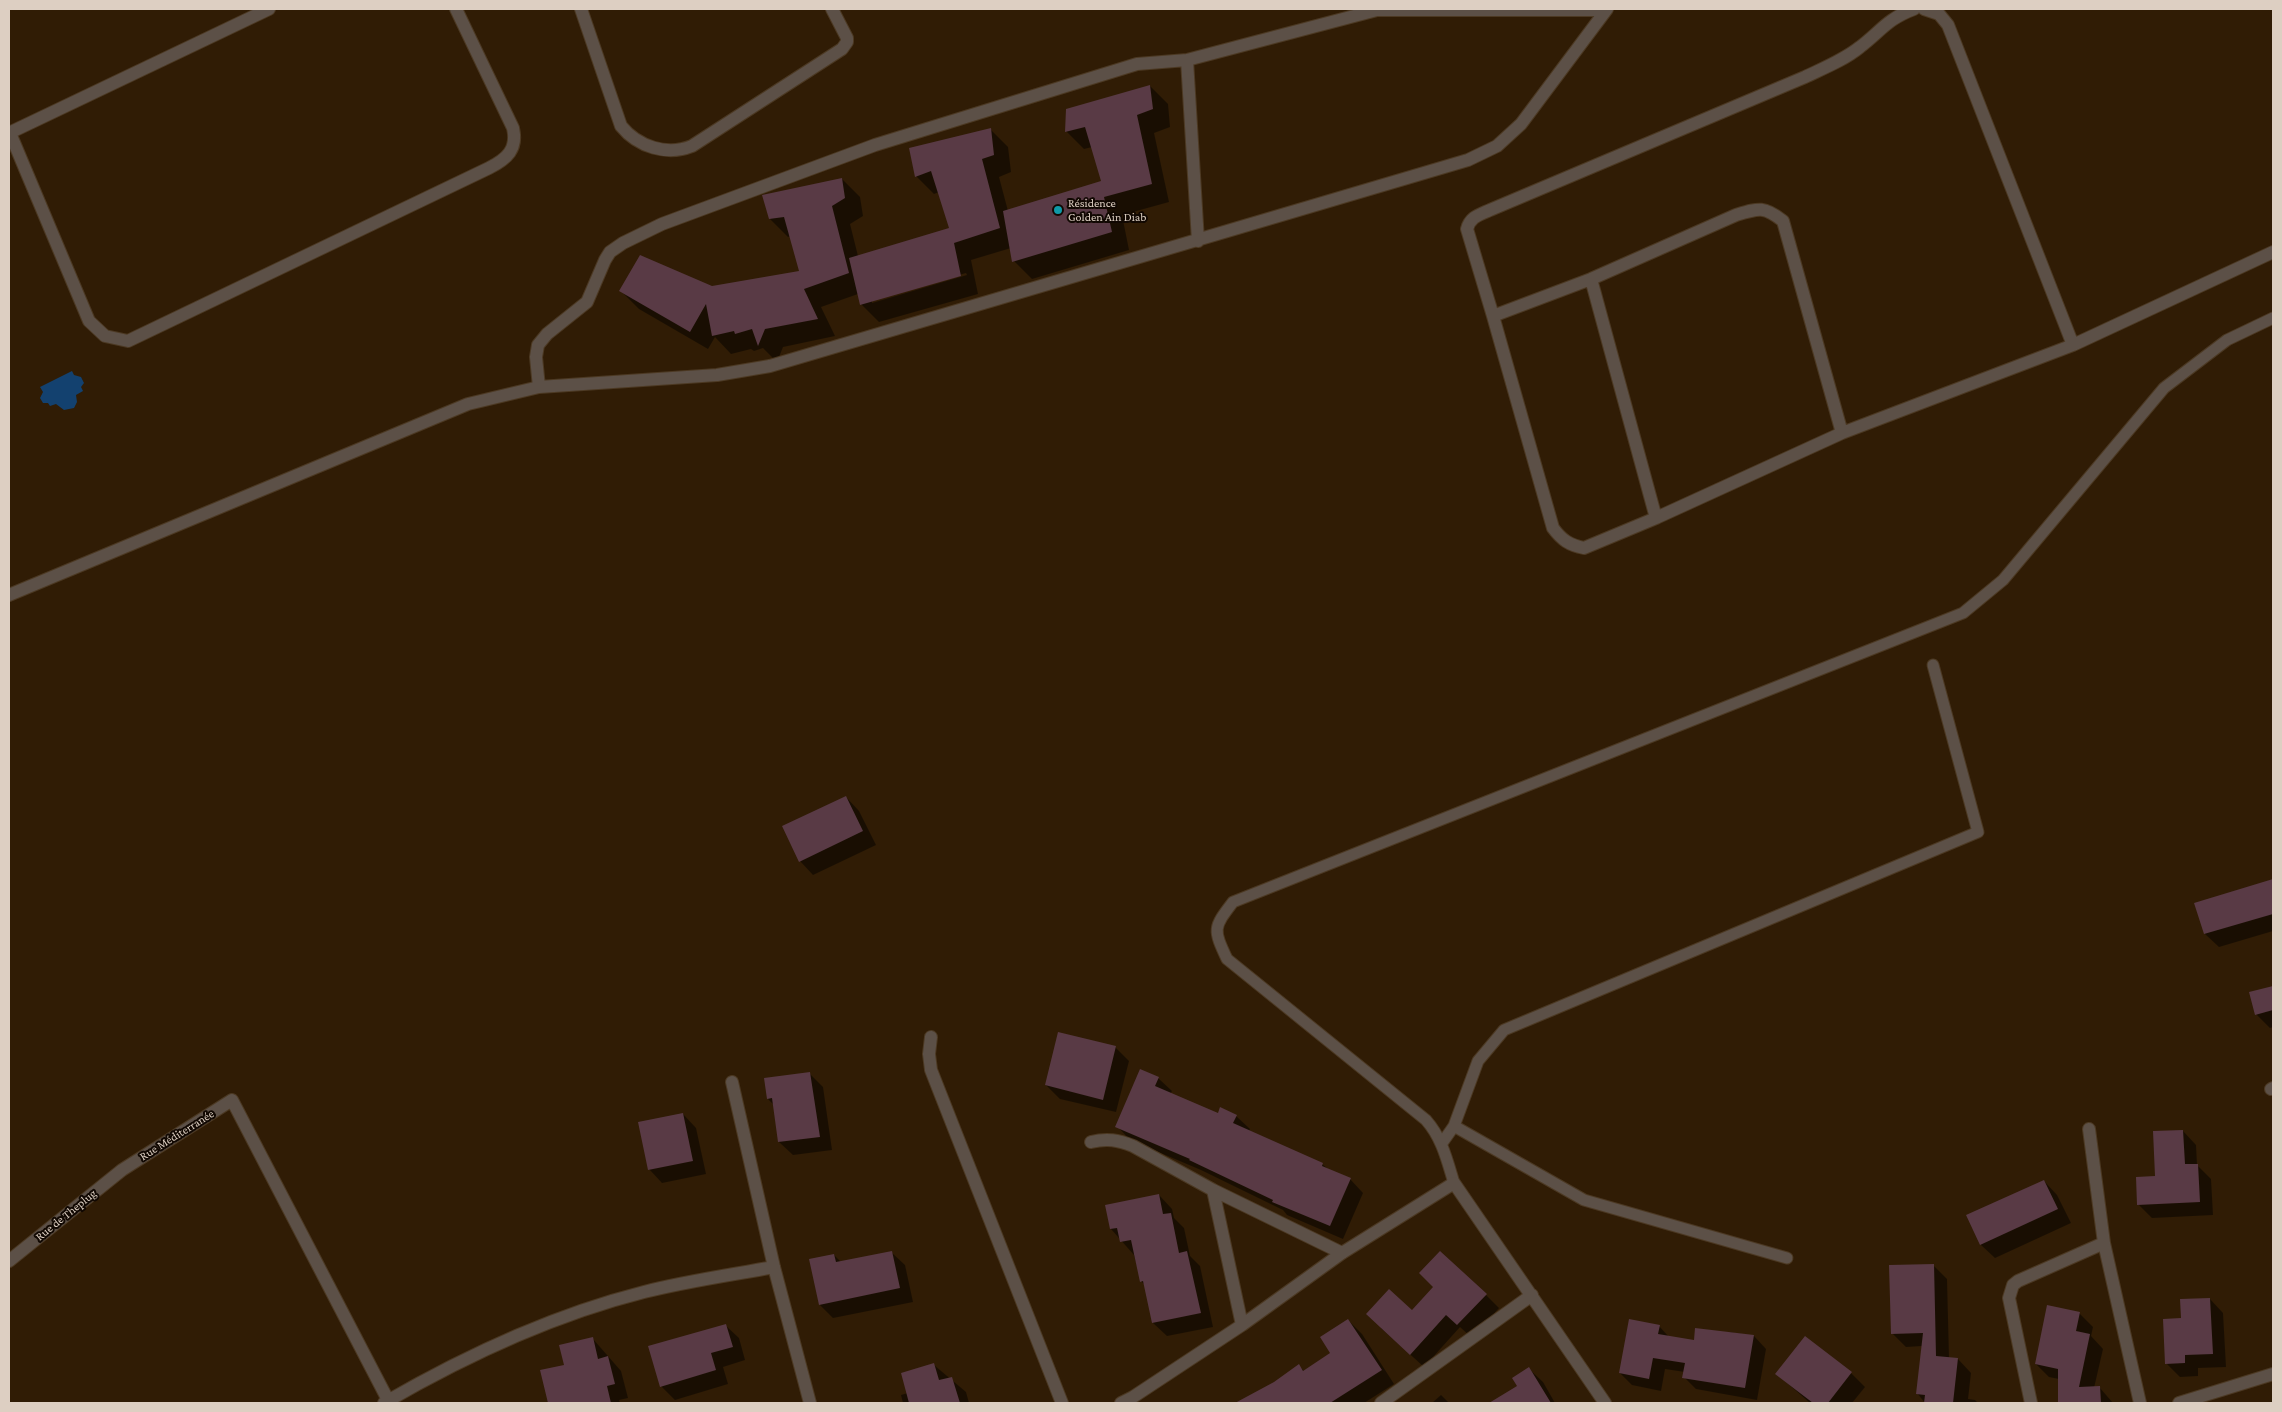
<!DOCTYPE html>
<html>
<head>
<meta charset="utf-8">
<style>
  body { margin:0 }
  #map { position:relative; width:2282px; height:1412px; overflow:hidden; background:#301c05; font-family:"Crimson Pro",serif }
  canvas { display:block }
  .frame { position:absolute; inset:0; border:10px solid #ddcfc2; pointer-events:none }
</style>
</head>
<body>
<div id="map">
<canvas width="2282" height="1412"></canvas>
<div class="frame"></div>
</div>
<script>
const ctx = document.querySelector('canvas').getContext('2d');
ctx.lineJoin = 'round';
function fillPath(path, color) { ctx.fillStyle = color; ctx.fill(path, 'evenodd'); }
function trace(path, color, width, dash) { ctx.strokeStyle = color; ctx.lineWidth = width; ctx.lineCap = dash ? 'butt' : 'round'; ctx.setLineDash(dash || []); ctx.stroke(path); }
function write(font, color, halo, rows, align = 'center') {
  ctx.font = font + ' "Crimson Pro",serif'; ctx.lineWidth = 4; ctx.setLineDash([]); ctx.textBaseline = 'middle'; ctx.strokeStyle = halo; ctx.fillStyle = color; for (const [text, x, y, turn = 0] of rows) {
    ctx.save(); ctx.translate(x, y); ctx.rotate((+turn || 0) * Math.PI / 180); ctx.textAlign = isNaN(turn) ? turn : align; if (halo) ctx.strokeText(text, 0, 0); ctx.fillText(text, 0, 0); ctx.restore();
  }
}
fillPath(new Path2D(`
  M 72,371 L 74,375 L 81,377 L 84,383 L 81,387 L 83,391 L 76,395 L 77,402 L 74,408 L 64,410 L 56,404 L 50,406 L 48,403 L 43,403 L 40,398 L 43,392 L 40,387 Z`), '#13416f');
fillPath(new Path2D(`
  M 1150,86 L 1168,104 L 1170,127 L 1154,133 L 1169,202 L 1122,215 L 1129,250 L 1032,279 L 1014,261 L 1011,248 L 971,260 L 978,294 L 879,322 L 861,304 L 858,294 L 821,307 L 835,336 L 783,347 L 777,362 L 763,348 L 754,351 L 751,349 L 731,354 L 715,337 L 708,349 L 639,309 L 621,291 L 712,287 L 801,272 L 791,236 L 788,237 L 770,219 L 842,179 L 860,197 L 863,216 L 850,224 L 858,256 L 950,229 L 939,192 L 934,194 L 916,176 L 990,129 L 1008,147 L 1011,172 L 999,177 L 1008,211 L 1102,182 L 1092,147 L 1084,149 L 1066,131 ZM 966,273 L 967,275 L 872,303 L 872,300 Z
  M 846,797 L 859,811 L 876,845 L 813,875 L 800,861 Z
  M 2273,881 L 2273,931 L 2219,947 L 2205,934 L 2196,904 Z
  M 2273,987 L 2273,1027 L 2270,1028 L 2256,1014 L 2251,993 Z
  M 1115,1047 L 1129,1061 L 1116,1112 L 1060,1099 L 1046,1085 Z
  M 809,1073 L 823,1087 L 832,1150 L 793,1155 L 779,1142 L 774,1105 L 768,1099 Z
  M 1158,1078 L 1172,1091 L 1170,1094 L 1218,1115 L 1236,1116 L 1250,1129 L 1249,1131 L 1322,1164 L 1329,1170 L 1350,1179 L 1363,1193 L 1343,1239 L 1287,1215 L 1283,1210 L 1201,1170 L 1130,1140 L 1117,1126 Z
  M 683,1114 L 696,1128 L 706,1174 L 662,1183 L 649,1169 Z
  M 2183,1131 L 2196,1145 L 2197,1165 L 2211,1179 L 2213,1215 L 2152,1218 L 2138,1204 Z
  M 2044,1181 L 2057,1195 L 2071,1223 L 1995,1258 L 1981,1245 L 1968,1216 Z
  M 1159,1195 L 1172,1209 L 1174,1218 L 1184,1228 L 1190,1256 L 1200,1266 L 1213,1327 L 1167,1336 L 1153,1323 L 1145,1285 L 1141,1281 L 1134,1255 L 1111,1229 L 1107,1206 Z
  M 891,1252 L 905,1265 L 913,1302 L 833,1318 L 820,1305 L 834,1255 L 841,1262 Z
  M 1933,1265 L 1947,1279 L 1949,1358 L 1958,1359 L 1971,1373 L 1968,1399 L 1975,1400 L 1978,1403 L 1925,1403 L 1917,1393 L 1922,1346 L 1906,1347 L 1892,1333 Z
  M 1486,1295 L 1499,1308 L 1472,1338 L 1460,1327 L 1424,1367 L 1381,1328 L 1412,1312 Z
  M 2210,1299 L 2223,1313 L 2226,1367 L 2198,1368 L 2198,1376 L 2180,1377 L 2167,1364 L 2182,1319 Z
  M 2079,1313 L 2093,1327 L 2091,1336 L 2103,1349 L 2094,1388 L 2100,1388 L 2113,1403 L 2060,1403 L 2059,1379 L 2049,1377 L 2036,1364 Z
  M 1348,1320 L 1362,1334 L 1394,1384 L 1364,1403 L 1237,1403 L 1275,1383 L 1299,1366 L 1304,1371 L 1332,1354 Z
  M 725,1325 L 739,1338 L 745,1360 L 723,1367 L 728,1384 L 675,1400 L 661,1386 Z
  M 1659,1326 L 1669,1337 L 1695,1341 L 1729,1332 L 1754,1336 L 1766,1349 L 1757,1400 L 1696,1389 L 1684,1377 L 1685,1372 L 1665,1369 L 1661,1391 L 1632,1385 L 1620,1373 Z
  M 1805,1338 L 1851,1373 L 1865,1387 L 1852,1403 L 1810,1403 L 1777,1374 Z
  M 593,1339 L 621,1371 L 628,1398 L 619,1400 L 620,1403 L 549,1403 L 542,1371 L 565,1366 Z
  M 934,1365 L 966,1392 L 969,1403 L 903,1403 L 901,1395 L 908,1393 Z
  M 1529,1369 L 1543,1382 L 1555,1403 L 1501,1403 L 1498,1399 L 1518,1387 Z
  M 1441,1395 L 1449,1403 L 1432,1403 Z`), '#0007');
fillPath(new Path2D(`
  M 1150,85 L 1153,109 L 1137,115 L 1152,184 L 1104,197 L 1112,232 L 1012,262 L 1003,211 L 1101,181 L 1085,127 L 1065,132 L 1066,109 Z
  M 991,128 L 994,155 L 982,159 L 1000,228 L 954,243 L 961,276 L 860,305 L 849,258 L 949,228 L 931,171 L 915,177 L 909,148 Z
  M 842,178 L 845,198 L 832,206 L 849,273 L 804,289 L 818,319 L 765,329 L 758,346 L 752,329 L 735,334 L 734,331 L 712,336 L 706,304 L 690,332 L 619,291 L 640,255 L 712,286 L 799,271 L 784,217 L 769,219 L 762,195 Z
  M 846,796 L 863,831 L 799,862 L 782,826 Z
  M 2273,879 L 2273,914 L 2204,934 L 2194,903 Z
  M 2273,986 L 2273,1010 L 2255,1015 L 2249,992 Z
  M 1058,1032 L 1116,1046 L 1103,1100 L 1045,1085 Z
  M 1140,1069 L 1159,1077 L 1155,1086 L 1218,1113 L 1220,1107 L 1237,1115 L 1233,1123 L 1323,1163 L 1322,1166 L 1351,1178 L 1330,1226 L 1272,1202 L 1273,1200 L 1189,1160 L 1190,1159 L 1115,1127 Z
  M 810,1072 L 820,1137 L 778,1142 L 772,1098 L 767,1099 L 764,1078 Z
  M 683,1113 L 693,1161 L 648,1170 L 638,1122 Z
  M 2183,1130 L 2185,1164 L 2198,1164 L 2200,1202 L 2137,1205 L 2136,1177 L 2155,1176 L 2153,1131 Z
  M 2044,1180 L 2058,1209 L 1980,1245 L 1966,1215 Z
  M 1159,1194 L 1163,1214 L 1171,1213 L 1179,1253 L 1187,1251 L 1201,1313 L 1152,1323 L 1143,1281 L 1140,1282 L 1131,1240 L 1120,1242 L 1117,1228 L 1110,1229 L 1105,1205 Z
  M 892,1251 L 900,1288 L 819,1305 L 809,1259 L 834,1254 L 836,1262 Z
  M 1440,1251 L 1487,1294 L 1457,1325 L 1446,1315 L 1410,1355 L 1366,1314 L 1389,1289 L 1412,1310 L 1433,1287 L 1419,1273 Z
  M 1934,1264 L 1936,1356 L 1958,1358 L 1953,1403 L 1924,1403 L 1925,1395 L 1916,1394 L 1923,1333 L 1891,1334 L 1889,1265 Z
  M 2210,1298 L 2213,1354 L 2185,1355 L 2185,1363 L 2165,1364 L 2163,1319 L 2181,1318 L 2180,1299 Z
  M 2047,1305 L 2080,1312 L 2076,1331 L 2090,1334 L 2079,1387 L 2100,1386 L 2101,1403 L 2058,1403 L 2058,1369 L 2035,1364 Z
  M 1348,1319 L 1382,1370 L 1330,1403 L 1235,1403 L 1274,1382 L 1299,1364 L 1303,1371 L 1330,1353 L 1320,1337 Z
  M 1629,1319 L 1660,1325 L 1658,1334 L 1694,1340 L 1695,1328 L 1754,1335 L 1745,1388 L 1682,1378 L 1685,1363 L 1653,1358 L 1649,1379 L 1619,1373 Z
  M 726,1324 L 733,1347 L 711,1353 L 716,1370 L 660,1387 L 648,1346 Z
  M 1805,1336 L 1852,1372 L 1828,1403 L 1813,1403 L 1775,1374 Z
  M 593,1337 L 598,1359 L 608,1356 L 615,1384 L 607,1386 L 611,1403 L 548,1403 L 540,1370 L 564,1365 L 559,1345 Z
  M 934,1363 L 939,1380 L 952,1377 L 960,1403 L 909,1403 L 901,1373 Z
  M 1529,1367 L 1551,1403 L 1489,1403 L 1517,1386 L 1512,1378 Z`), '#593a45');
const service = new Path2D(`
  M 1454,1126 L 1478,1061 L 1504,1030 L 1978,832 L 1933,665
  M 1442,1143 L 1454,1126 L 1584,1200 L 1787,1258
  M 1454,1183 C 1447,1160 1442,1138 1426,1120 L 1227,959 C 1213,929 1213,928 1233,902 L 1963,613 L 2003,580 L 2164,388 L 2227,340 L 2273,318`);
const minor = new Path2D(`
  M 581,9 L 621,126 C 638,147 667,156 692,146 L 842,49 L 847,42 L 847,38 L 832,9
  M 1914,9 C 1887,19 1881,31 1860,47 C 1844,60 1824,68 1805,77 L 1490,210 C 1479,215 1470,217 1467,229 L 1493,316 L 1553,528 C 1562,540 1569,545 1584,548 L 1656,518 L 1842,433 L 2073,345 L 2273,252
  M 1924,9 L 1939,14 L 1948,25 L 2073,345
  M 1187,60 L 1198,241
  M 9,133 L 269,9
  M 10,133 L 89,321 L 105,336 L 128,341 L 489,168 C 507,159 518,149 513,128 L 456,9
  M 1591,279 L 1656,518
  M 1493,316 L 1591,279 L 1736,215 C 1759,208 1764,206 1783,221 L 1842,433
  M 539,387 L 536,357 L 538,345 L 547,334 L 587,302 L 605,260 L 610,252 L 623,243 L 662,224 L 875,145 L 1137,64 L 1187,60 L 1377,10 L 1606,10
  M 9,595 L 468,404 L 539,387 L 717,375 L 770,366 L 1468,160 L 1497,146 L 1521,124 L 1607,9
  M 931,1037 L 929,1054 L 931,1070 L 1062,1403
  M 732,1082 L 774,1267 L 810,1403
  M 2271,1089 L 2273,1088
  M 2089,1129 L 2104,1243 L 2140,1403
  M 1091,1142 C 1107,1138 1118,1140 1133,1146 L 1213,1190 L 1342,1253
  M 1213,1190 L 1242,1325
  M 9,1261 L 122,1170 L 232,1100 L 388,1400
  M 384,1403 C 465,1356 553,1315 644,1292 C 687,1281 731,1275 774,1267
  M 1121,1403 L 1133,1397 L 1242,1325 L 1342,1253 L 1454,1183 L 1605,1403
  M 1381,1403 L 1532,1295
  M 2031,1403 L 2009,1298 L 2013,1285 L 2018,1281 L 2104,1243
  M 2179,1403 L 2273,1374`);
trace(service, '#4c3923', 13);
trace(minor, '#4c3923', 14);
trace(service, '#5c5047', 11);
trace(minor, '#5c5047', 12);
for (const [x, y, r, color] of [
  [1058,210,5,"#0f9aa8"]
]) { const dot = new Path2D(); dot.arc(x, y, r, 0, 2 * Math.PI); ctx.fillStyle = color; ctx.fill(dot); trace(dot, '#110802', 2); }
write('12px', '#ddcfc2', '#110802', [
  ["Résidence",1068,203],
  ["Golden Ain Diab",1068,217]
], 'left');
write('12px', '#ddcfc2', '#110802', [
  ["Rue Méditerranée",177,1135,-32],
  ["Rue de Theplug",66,1215,-39]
]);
</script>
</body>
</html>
